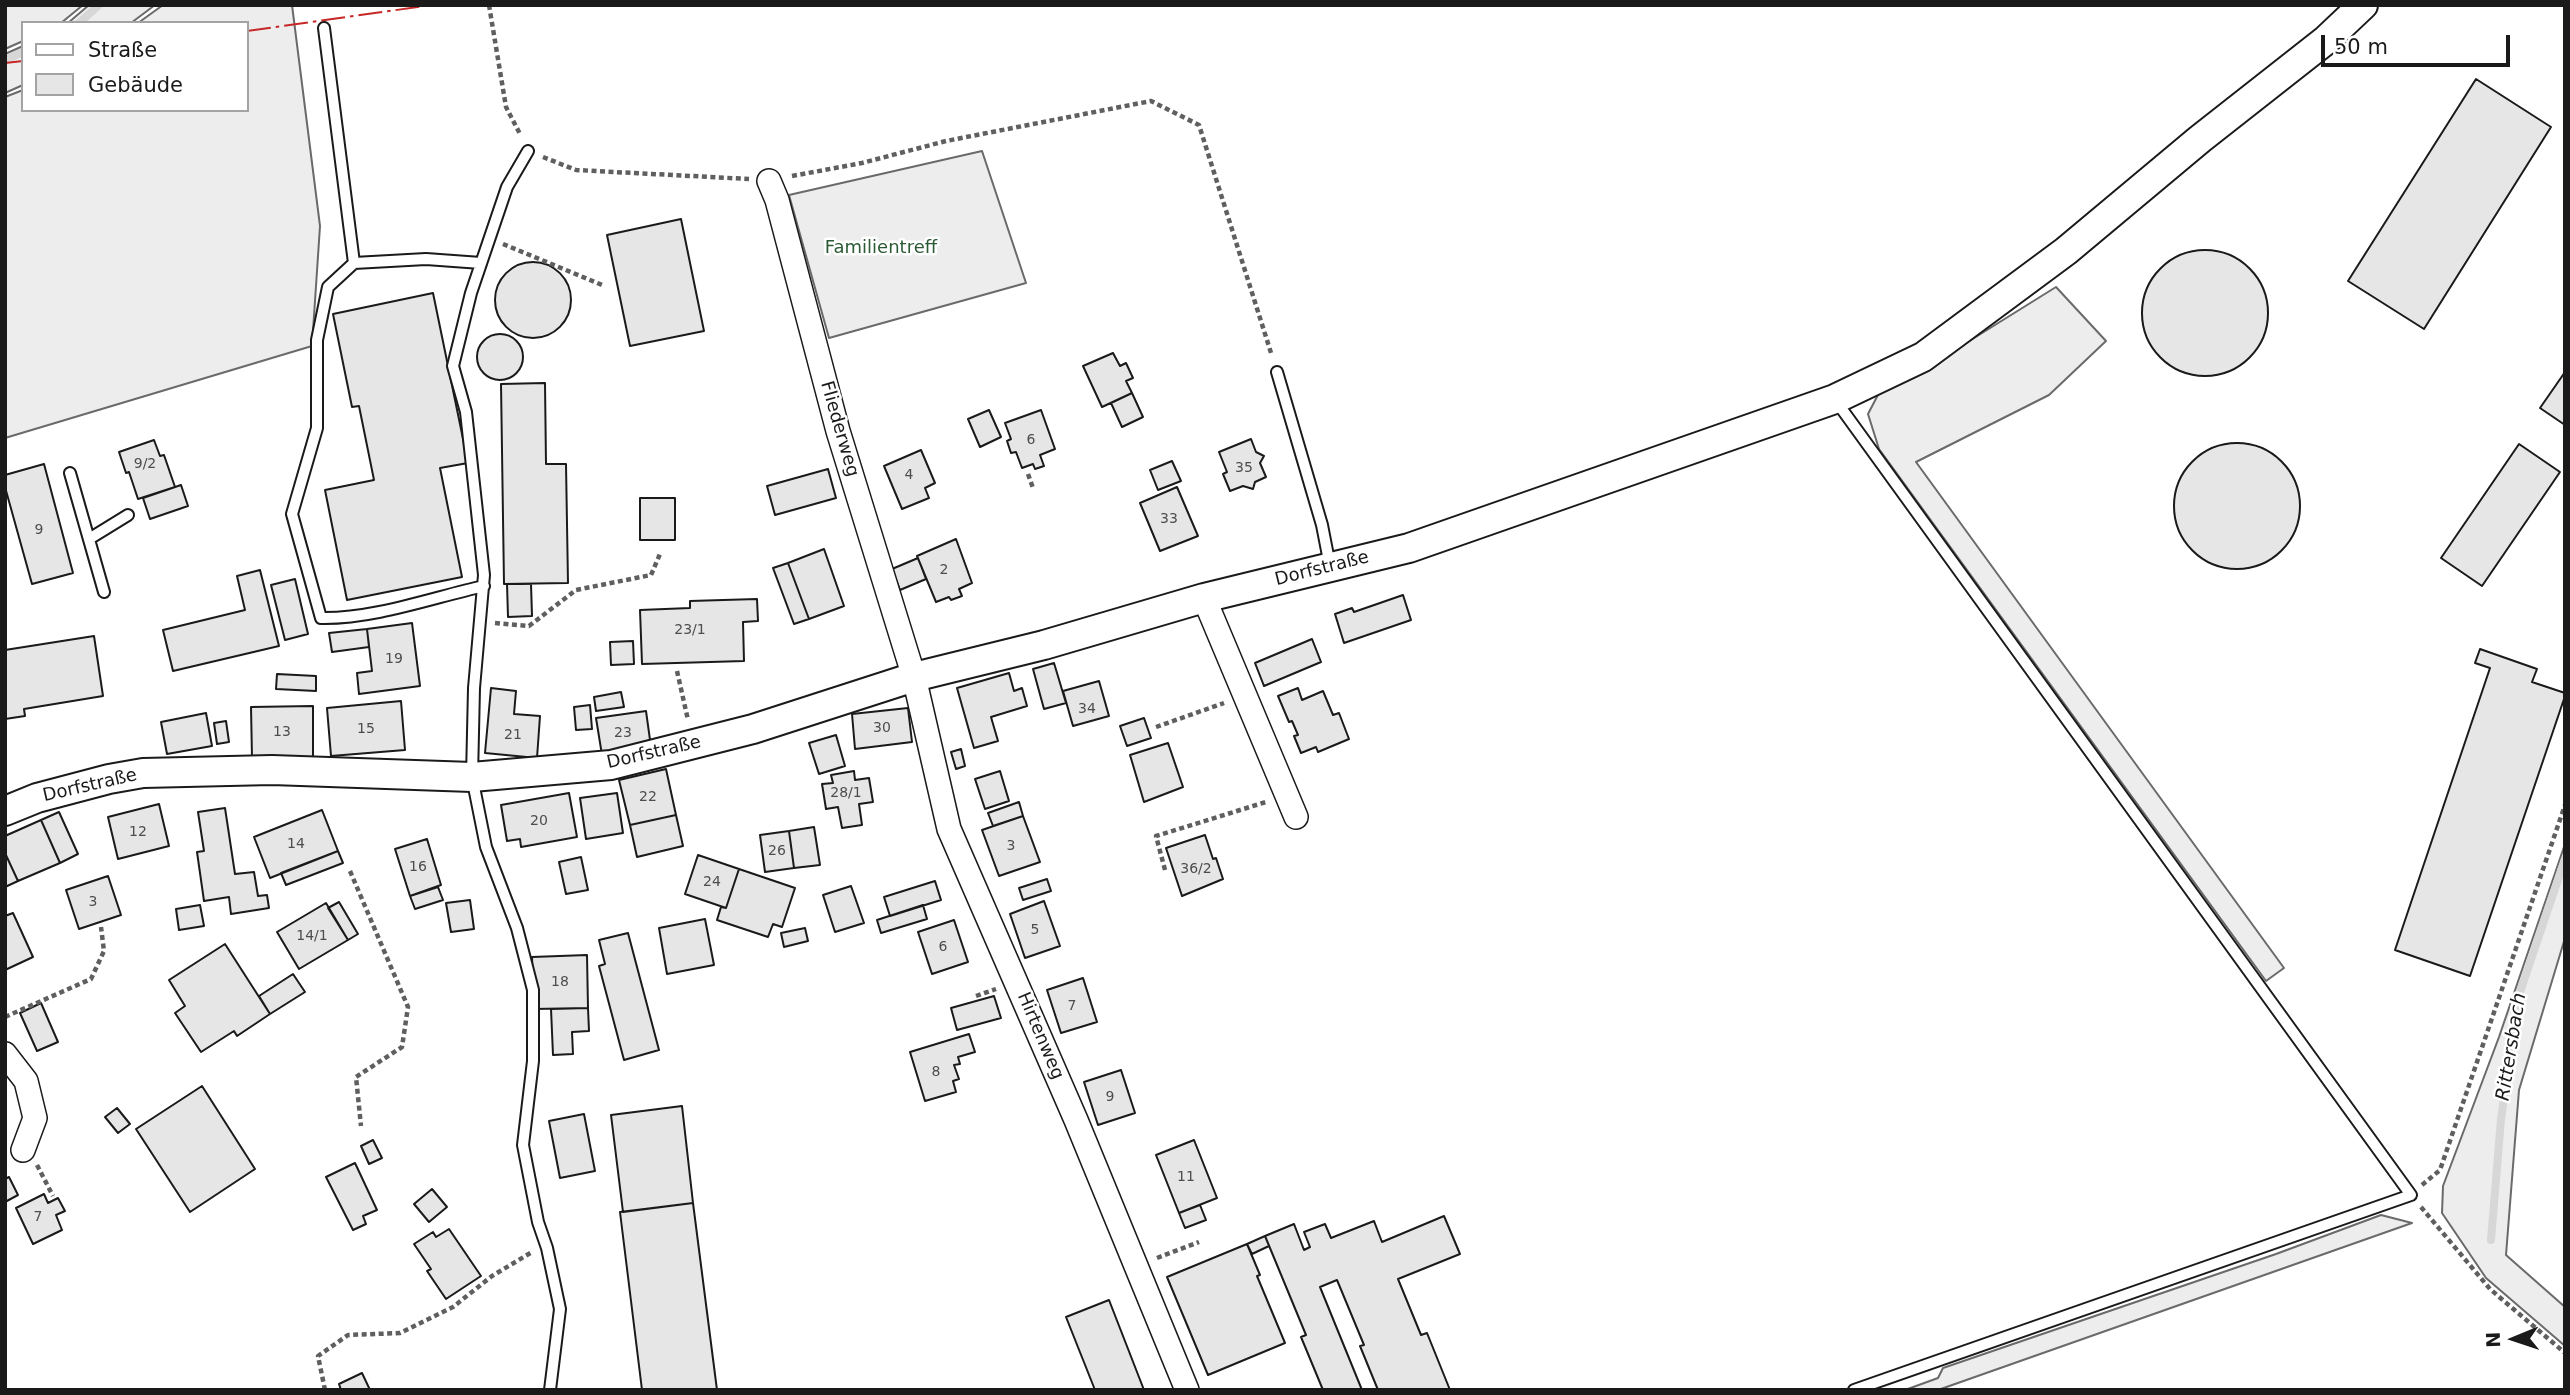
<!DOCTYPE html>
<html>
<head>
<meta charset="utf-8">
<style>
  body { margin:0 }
  #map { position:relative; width:2570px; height:1395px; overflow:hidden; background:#fff; font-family:"DejaVu Sans",sans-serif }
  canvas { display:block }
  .frame { position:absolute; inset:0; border:7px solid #1a1a1a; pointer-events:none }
  .legend { position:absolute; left:21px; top:21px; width:228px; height:91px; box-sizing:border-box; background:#fff; border:2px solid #a3a3a3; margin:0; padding:9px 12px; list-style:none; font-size:21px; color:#1a1a1a }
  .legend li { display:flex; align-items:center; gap:14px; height:35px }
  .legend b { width:35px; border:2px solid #a3a3a3 }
  .north { position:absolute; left:2479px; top:1304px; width:70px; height:70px; -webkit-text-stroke:5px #fff; paint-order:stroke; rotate:268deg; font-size:19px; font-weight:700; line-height:28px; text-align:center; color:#1a1a1a }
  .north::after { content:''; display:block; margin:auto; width:24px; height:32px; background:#1a1a1a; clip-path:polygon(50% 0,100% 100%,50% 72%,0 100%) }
  .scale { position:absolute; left:2321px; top:35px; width:189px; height:32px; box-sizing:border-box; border:4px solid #1a1a1a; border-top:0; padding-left:9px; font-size:21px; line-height:24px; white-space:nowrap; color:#1a1a1a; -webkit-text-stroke:5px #fff; paint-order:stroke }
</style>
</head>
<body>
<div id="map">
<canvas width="2570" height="1395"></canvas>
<div class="frame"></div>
<ul class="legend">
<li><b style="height:9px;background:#fff"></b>Straße</li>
<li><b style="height:19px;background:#e6e6e6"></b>Gebäude</li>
</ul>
<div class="north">N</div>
<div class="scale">50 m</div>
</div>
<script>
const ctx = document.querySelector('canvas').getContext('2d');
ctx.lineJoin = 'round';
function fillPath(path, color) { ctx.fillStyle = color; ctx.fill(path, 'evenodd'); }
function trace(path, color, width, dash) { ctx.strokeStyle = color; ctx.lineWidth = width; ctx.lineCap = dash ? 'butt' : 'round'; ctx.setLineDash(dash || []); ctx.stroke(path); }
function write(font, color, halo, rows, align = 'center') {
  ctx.font = font + ' "DejaVu Sans",sans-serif'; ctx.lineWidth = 5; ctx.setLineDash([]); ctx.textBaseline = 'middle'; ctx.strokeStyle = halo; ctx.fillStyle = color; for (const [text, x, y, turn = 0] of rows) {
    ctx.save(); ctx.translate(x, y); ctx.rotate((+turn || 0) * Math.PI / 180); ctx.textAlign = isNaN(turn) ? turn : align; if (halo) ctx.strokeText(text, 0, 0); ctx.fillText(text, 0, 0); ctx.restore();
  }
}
const built = new Path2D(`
  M 5,5 L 83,5 L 61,23 L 23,23 L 23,41 L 5,49 Z
  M 89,5 L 155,5 L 131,23 L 68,23 Z
  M 163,5 L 292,5 L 320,226 L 312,346 L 5,438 L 5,97 L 23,90 L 23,110 L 247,110 L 247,23 L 138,23 Z
  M 23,46 L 23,85 L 5,93 L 5,54 Z
  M 982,151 L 1026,283 L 829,338 L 789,195 Z
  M 2056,287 L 2106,341 L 2049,395 L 1916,462 L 2284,968 L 2266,981 L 1879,449 L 1868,414 L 1881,389 L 1950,353 Z
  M 2565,844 L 2565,938 L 2519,1090 L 2506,1255 L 2565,1307 L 2565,1346 L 2486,1278 L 2442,1213 L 2443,1186 L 2499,1037 Z
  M 2381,1215 L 2412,1223 L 1938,1390 L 1905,1390 L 1938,1378 L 1943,1368 L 2276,1254 Z`);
fillPath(built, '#ededed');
trace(built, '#6a6a6a', 2);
trace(new Path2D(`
  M 79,23 L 99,5
  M 5,60 L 23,52
  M 2491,1240 L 2501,1119 L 2519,995 L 2565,859`), '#d7d7d7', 8);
const building = new Path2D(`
  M 2476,79 L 2551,127 L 2424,329 L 2348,281 Z
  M 681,219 L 704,331 L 630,346 L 607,235 Z
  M2142 313a63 63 0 1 1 126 0a63 63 0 1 1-126 0Z
  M495 300a38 38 0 1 1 76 0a38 38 0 1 1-76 0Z
  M 433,293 L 468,463 L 440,468 L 462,577 L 347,600 L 325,490 L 374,480 L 359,406 L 352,407 L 333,314 Z
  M477 357a23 23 0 1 1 46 0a23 23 0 1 1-46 0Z
  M 1113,353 L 1120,366 L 1126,363 L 1133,378 L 1126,381 L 1132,393 L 1102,407 L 1083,366 Z
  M 2565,372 L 2565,425 L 2540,408 Z
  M 545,383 L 546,464 L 566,464 L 568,583 L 504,584 L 501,384 Z
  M 1132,393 L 1143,417 L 1122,427 L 1111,403 Z
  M 989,410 L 1001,437 L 980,447 L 968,419 Z
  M 1041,410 L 1055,449 L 1040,455 L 1044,466 L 1035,469 L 1033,464 L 1022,468 L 1016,452 L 1011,453 L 1007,441 L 1011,439 L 1005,423 Z
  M 1251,439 L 1256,452 L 1264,456 L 1260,463 L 1266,477 L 1255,482 L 1253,489 L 1243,486 L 1230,491 L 1223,474 L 1227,472 L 1219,452 Z
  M 154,440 L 160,456 L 164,455 L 175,487 L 138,499 L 129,472 L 126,473 L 119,452 Z
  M2174 506a63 63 0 1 1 126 0a63 63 0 1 1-126 0Z
  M 2519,444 L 2560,472 L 2482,586 L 2441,558 Z
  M 921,450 L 935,483 L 925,488 L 929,498 L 902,509 L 884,466 Z
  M 1172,461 L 1181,481 L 1158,490 L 1150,470 Z
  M 44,464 L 73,573 L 32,584 L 5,487 L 5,475 Z
  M 828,469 L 836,498 L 775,515 L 767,486 Z
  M 181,485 L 188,506 L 150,519 L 143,498 Z
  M 1177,487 L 1198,536 L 1160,551 L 1140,503 Z
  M 640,498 L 675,498 L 675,540 L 640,540 Z
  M 956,539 L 972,583 L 959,589 L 962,596 L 951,600 L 949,597 L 936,602 L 917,556 Z
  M 824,549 L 844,606 L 809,619 L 788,563 Z
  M 918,558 L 926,579 L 900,590 L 892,569 Z
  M 788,563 L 809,619 L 794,624 L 773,568 Z
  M 260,570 L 279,646 L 173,671 L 163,630 L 245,610 L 237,576 Z
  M 295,579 L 308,634 L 285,640 L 271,585 Z
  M 507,584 L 531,584 L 532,616 L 508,617 Z
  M 1403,595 L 1411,620 L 1344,643 L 1335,614 L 1352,608 L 1354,612 Z
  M 757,599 L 758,621 L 743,622 L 744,661 L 642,664 L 640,610 L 690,608 L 690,601 Z
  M 412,623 L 420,686 L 359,694 L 357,673 L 372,671 L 367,629 Z
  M 367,629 L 369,647 L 332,652 L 329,633 Z
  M 94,636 L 103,696 L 24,709 L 25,716 L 5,719 L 5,650 Z
  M 1312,639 L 1321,662 L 1264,686 L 1255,663 Z
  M 633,641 L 634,664 L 611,665 L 610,642 Z
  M 2480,649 L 2537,669 L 2532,682 L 2565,693 L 2565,696 L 2470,976 L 2395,950 L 2490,668 L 2475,663 Z
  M 1054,663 L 1066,703 L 1044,709 L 1033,669 Z
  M 1009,673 L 1014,691 L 1022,688 L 1027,706 L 991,717 L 998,741 L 974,748 L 957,688 Z
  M 277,674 L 316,676 L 316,691 L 276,689 Z
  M 1099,681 L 1109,716 L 1073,726 L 1063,691 Z
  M 491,688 L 516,691 L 514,714 L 540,716 L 537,758 L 485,753 Z
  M 1298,688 L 1302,700 L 1323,691 L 1333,715 L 1339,713 L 1349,739 L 1318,752 L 1316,747 L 1301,753 L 1294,736 L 1298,735 L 1292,721 L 1289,722 L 1278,696 Z
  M 621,692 L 624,707 L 596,711 L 594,697 Z
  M 401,701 L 405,750 L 331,756 L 327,708 Z
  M 590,705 L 592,729 L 576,730 L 574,707 Z
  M 313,706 L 313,757 L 252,758 L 251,707 Z
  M 908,708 L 912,742 L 855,749 L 852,714 Z
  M 646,711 L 651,747 L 602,755 L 596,718 Z
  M 206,713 L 212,746 L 167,754 L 161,722 Z
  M 1144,718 L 1151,738 L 1127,746 L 1120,726 Z
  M 226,721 L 229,742 L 217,744 L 214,723 Z
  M 836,735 L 845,766 L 819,774 L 809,743 Z
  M 1168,743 L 1183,787 L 1144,802 L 1130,755 Z
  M 961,749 L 965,766 L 956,769 L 951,752 Z
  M 666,769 L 676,815 L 630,825 L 619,780 Z
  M 854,771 L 855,780 L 869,778 L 873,802 L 859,804 L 862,825 L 842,828 L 838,807 L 826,809 L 822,784 L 833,783 L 831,775 Z
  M 1000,771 L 1009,801 L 985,809 L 975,779 Z
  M 569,793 L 577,837 L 521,847 L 520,839 L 507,841 L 501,805 Z
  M 617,793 L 623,833 L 586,839 L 580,798 Z
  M 1019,802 L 1023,816 L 993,826 L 988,813 Z
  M 159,804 L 169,846 L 118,859 L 108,817 Z
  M 225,808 L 235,874 L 254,872 L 258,896 L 267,895 L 269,908 L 231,914 L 229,897 L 204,901 L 197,852 L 204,851 L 198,812 Z
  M 322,810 L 338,851 L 270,878 L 254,837 Z
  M 59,812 L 78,854 L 60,863 L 41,820 Z
  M 676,815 L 683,846 L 637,857 L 630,825 Z
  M 1023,816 L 1040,862 L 999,876 L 982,830 Z
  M 41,820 L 60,863 L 18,881 L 5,853 L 5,836 Z
  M 814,827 L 820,865 L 794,868 L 789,831 Z
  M 789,831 L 794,868 L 765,872 L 760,835 Z
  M 1205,835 L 1213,859 L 1216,858 L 1223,879 L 1182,896 L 1166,848 Z
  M 427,839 L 441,885 L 410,896 L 395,849 Z
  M 338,851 L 343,863 L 286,885 L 281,873 Z
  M 5,853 L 18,881 L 5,887 Z
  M 698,855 L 739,869 L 726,908 L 685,894 Z
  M 581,857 L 588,890 L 566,894 L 559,862 Z
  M 739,869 L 795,888 L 782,927 L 773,924 L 768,937 L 717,920 L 721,907 L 726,908 Z
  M 108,876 L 121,915 L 79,929 L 66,890 Z
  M 1047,879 L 1051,891 L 1023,900 L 1019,888 Z
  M 935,881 L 941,900 L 890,916 L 884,897 Z
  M 851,886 L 864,923 L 835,932 L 823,895 Z
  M 438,887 L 443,900 L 415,909 L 410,896 Z
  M 470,900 L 474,929 L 451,932 L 446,903 Z
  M 1044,901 L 1060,946 L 1025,958 L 1010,914 Z
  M 339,902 L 358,934 L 348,940 L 328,908 Z
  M 326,903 L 348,940 L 299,969 L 277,932 Z
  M 200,905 L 204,926 L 179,930 L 176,909 Z
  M 923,905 L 927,919 L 881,933 L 877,920 Z
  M 13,913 L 33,957 L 5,970 L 5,916 Z
  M 705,919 L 714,965 L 667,974 L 659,928 Z
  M 954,920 L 968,962 L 932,974 L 918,932 Z
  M 805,928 L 808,941 L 784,947 L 781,933 Z
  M 628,933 L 659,1050 L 624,1060 L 599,966 L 605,964 L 599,940 Z
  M 225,944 L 270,1014 L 237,1036 L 234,1031 L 201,1052 L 175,1013 L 185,1006 L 169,980 Z
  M 587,955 L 588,1008 L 534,1009 L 532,957 Z
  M 293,974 L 305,992 L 270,1014 L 259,996 Z
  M 1083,978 L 1097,1022 L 1061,1033 L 1047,990 Z
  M 994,996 L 1001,1018 L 957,1030 L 951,1008 Z
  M 41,1003 L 58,1042 L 37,1051 L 20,1013 Z
  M 588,1008 L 589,1031 L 572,1032 L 573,1054 L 553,1055 L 551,1009 Z
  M 969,1034 L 975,1052 L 958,1057 L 960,1064 L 954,1065 L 959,1079 L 953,1081 L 956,1092 L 925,1101 L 910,1052 Z
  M 1121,1070 L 1135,1113 L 1098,1125 L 1084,1082 Z
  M 202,1086 L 255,1169 L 190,1212 L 136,1129 Z
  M 682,1106 L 693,1203 L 623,1212 L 611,1115 Z
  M 117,1108 L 130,1124 L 118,1133 L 105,1117 Z
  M 584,1114 L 595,1171 L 560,1178 L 549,1121 Z
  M 373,1140 L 382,1158 L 369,1164 L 361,1146 Z
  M 1194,1140 L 1217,1198 L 1179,1213 L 1156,1155 Z
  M 355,1163 L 377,1210 L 363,1216 L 366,1224 L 353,1230 L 326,1177 Z
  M 9,1177 L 18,1195 L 5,1202 L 5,1179 Z
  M 432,1189 L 447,1207 L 429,1222 L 414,1204 Z
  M 44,1194 L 48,1203 L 58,1198 L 65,1211 L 56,1215 L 62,1230 L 33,1244 L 16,1208 Z
  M 693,1203 L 717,1390 L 642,1390 L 620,1212 Z
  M 1200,1205 L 1206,1220 L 1185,1228 L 1179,1213 Z
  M 1444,1216 L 1460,1254 L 1398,1279 L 1421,1335 L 1427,1333 L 1450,1390 L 1378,1390 L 1360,1346 L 1364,1345 L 1337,1280 L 1320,1287 L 1362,1390 L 1323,1390 L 1301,1337 L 1306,1335 L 1265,1236 L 1294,1224 L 1304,1250 L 1310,1247 L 1304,1232 L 1325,1224 L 1331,1238 L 1374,1221 L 1382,1242 Z
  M 449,1229 L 481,1276 L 446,1299 L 427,1271 L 431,1269 L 414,1244 L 433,1232 L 436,1237 Z
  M 1265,1236 L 1269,1246 L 1252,1254 L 1247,1244 Z
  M 1247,1244 L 1260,1275 L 1257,1276 L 1285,1343 L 1208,1375 L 1167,1277 Z
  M 1109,1300 L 1144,1390 L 1095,1390 L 1066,1317 Z
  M 362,1373 L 370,1390 L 341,1390 L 339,1384 Z`);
fillPath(building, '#e6e6e6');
trace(building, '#1a1a1a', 2);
const service = new Path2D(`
  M 324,28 L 354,263
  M 528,151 L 507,187 L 471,293 L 453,366 L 466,412 L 484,575 L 474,688 L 472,777 L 486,847 L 517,928 L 533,990 L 533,1061 L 523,1145 L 538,1222 L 547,1248 L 560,1309 L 550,1390
  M 481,263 L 426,259 L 354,263 L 328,287 L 317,340 L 317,428 L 292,514 L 321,618 C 374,619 431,598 484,586
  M 1277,372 L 1322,525 L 1330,566
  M 1836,401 L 2411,1195 L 1854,1390
  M 70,473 L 104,592
  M 89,539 L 128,515`);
const minor = new Path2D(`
  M 769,181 L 777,200 L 838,431 L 914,677 L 949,829 L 1076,1120 L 1187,1390
  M 1204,598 L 1296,817
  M 5,1054 L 26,1081 L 35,1118 L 23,1150`);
const tertiary = new Path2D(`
  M 5,811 L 37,798 L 109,779 L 143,773 L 272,770 L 472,777 L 611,765 L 753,729 L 914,677 L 1044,645 L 1204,598 L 1409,548 L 1835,399 L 1923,357 L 2066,251 L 2200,139 L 2326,40 L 2363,5`);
trace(service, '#1a1a1a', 14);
trace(minor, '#1a1a1a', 26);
trace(tertiary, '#1a1a1a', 32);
trace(new Path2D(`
  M 489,5 L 506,107 L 521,136
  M 543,157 L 576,170 L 749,179
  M 792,176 L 862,163 L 946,141 L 1151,101 L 1199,125 L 1272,356
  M 503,244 L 602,285
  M 1028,474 L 1033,488
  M 495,623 L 529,626 L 576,590 L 651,575 L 660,554
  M 677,671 L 688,720
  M 1156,727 L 1224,703
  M 1165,870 L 1156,836 L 1266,802
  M 350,871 L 408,1007 L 402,1047 L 356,1077 L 361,1126
  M 976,996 L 996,989
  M 5,1017 L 91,979 L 104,951 L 101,927
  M 37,1165 L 53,1196
  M 2422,1185 L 2440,1170 L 2565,805
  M 2421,1207 L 2490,1289 L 2565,1353
  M 1157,1258 L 1199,1242
  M 325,1390 L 318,1356 L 348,1335 L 400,1333 L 453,1307 L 492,1276 L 532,1252`), '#5f5f5f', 4.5, [5, 3.5]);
trace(service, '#fff', 10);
trace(minor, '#fff', 23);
trace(tertiary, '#fff', 28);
trace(new Path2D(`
  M 247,31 L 432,5
  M 5,63 L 23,61`), '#c62828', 2, [24, 5, 3.5, 5]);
write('14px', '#4d4d4d', null, [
  ["6",1031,440],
  ["9/2",145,464],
  ["35",1244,468],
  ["4",909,475],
  ["33",1169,519],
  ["9",39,530],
  ["2",944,570],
  ["23/1",690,630],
  ["19",394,659],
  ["34",1087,709],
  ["30",882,728],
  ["15",366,729],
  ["13",282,732],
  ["23",623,733],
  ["21",513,735],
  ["28/1",846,793],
  ["22",648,797],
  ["20",539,821],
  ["12",138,832],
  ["14",296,844],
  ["3",1011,846],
  ["26",777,851],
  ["16",418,867],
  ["36/2",1196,869],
  ["24",712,882],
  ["3",93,902],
  ["5",1035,930],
  ["14/1",312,936],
  ["6",943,947],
  ["18",560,982],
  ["7",1072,1006],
  ["8",936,1072],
  ["9",1110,1097],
  ["11",1186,1177],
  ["7",38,1217]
]);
write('18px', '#2b5a34', '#fff', [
  ["Familientreff",881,248]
]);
write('18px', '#1a1a1a', '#fff', [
  ["Fliederweg",839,429,74],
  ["Dorfstraße",1322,569,-14],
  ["Dorfstraße",654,753,-13],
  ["Dorfstraße",90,786,-13],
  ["Hirtenweg",1040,1036,67]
]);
write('italic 19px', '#1a1a1a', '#fff', [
  ["Rittersbach",2512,1047,-81]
]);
</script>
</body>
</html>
